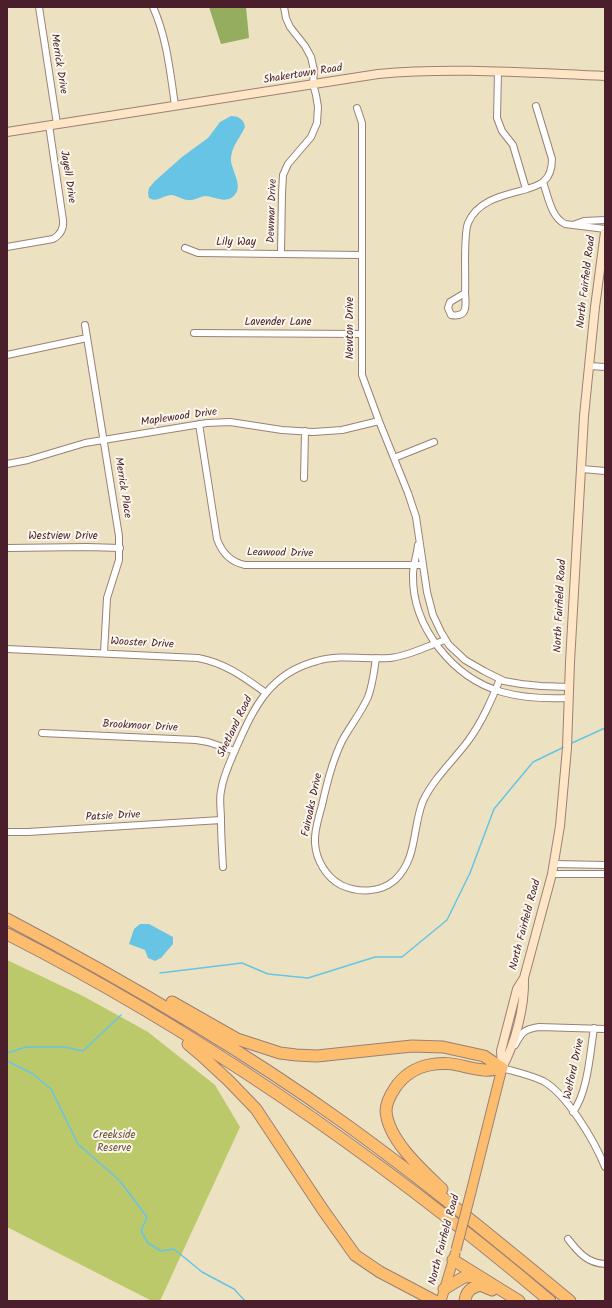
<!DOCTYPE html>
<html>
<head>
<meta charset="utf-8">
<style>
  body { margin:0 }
  #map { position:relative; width:612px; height:1308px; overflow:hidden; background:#ece2c1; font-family:Kalam,sans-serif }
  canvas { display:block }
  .frame { position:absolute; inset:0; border:8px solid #4a1f2b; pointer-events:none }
</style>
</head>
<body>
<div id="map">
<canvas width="612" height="1308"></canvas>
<div class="frame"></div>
</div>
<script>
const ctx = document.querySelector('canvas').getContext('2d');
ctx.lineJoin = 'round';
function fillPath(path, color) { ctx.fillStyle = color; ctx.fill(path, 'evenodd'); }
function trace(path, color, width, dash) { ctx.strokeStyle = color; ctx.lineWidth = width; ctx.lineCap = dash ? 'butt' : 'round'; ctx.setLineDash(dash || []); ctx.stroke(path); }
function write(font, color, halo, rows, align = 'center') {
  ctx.font = font + ' Kalam,sans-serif'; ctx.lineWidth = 4; ctx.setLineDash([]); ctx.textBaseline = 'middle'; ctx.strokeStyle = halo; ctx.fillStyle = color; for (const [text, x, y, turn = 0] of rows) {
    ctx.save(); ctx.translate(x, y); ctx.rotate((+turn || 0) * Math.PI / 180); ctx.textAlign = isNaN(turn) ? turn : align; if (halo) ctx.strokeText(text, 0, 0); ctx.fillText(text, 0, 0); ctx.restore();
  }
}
fillPath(new Path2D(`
  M 7,960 L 83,996 L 148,1032 L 215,1085 L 240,1127 L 160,1301 L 152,1301 L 7,1227 Z`), '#bcc96b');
fillPath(new Path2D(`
  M 209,7 L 246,7 L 249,38 L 221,44 Z`), '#95ad5f');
fillPath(new Path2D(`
  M 231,116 C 238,116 244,119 245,127 C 240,138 230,148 231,161 C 232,170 242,185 236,193 C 228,206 214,196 205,196 C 199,197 193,201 187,200 C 182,199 177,196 172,195 C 163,195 157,203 149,198 L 148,193 L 149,188 L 155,181 L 182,157 L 208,138 L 220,122 Z
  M 140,924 L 149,924 L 173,937 L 173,944 L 161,958 L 155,961 L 148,958 L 145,950 L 129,944 L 134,929 Z`), '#67c4e5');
trace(new Path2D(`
  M 572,743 L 605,728
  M 160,973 L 242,963 L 268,974 L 308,978 L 375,957 L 402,957 L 447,920 L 470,873 L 494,809 L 533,762 L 562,748
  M 7,1053 L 26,1047 L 64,1047 L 83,1051 L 121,1015
  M 7,1061 L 33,1074 L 51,1089 L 78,1144 L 120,1181 L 147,1217 L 141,1231 L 148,1243 L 161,1251 L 174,1249 L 202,1272 L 234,1289 L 245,1301`), '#67c4e5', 1.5);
const street = new Path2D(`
  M 39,7 L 57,124
  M 153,7 C 167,38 170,72 175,105
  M 498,72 L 497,118 L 502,131 L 513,145 L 526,189
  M 357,108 L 362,123 L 362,375 L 379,421 L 408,493 L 416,517 L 427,592 L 433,615 L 441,632 L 449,645 L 465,660 L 484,671 L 504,681 L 521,684 L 541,686 L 569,687
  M 543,182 C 548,196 551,217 565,224 L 605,229
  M 573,225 L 584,221 L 605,220
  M 7,247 L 53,239 C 60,235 64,229 63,220 L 49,125
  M 185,248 L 198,253 L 361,255
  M 281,253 L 282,193 L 283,175 L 288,164 L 311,137 L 317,123 L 318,107 L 316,95 L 313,84 L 314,70 L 311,57 L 305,46 L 290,27 L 286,18 L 284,7
  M 465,293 C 466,305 468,318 451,315 L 448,308 L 450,302 L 465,293 C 466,277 463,236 468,223 C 478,199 506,195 527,189 C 533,187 540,185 544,181 C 551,175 552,167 552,159 L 536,106
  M 85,325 L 119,536 L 119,560 L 107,598 L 104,653
  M 194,333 L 361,334
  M 7,355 L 87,338
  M 589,366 L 605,367
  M 199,424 L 217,539 C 222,553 230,562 245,565 L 423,565
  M 394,458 L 434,442
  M 7,464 L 28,460 L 85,443 L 207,423 L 230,422 L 282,430 L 313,432 L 342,430 L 379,421
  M 582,469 L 605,471
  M 304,478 L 305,431
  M 418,545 C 417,555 413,565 413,575 C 412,627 453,678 502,692 C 523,698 546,699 569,698
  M 7,548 L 87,547 L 120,548
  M 7,649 L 198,658 C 225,663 244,677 266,693
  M 376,658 C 374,671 373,684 368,697 C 361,713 350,726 342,741 C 332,762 327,783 322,805 C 319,817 314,830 315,843 C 316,860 326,877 341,885 C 358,893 380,893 395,880 C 418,858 412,828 423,801 C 434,778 453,761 468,741 C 482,722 491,701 500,679
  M 42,733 L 196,740 L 208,742 L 235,751
  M 7,832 L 28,832 L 221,820
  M 554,864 L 605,865
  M 223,867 C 222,851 221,835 221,819 C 221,810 219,800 221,791 C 223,776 230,762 236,748 C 254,707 270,673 317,661 C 341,654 366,660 390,658 C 409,656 427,646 445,640
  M 552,874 L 605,874
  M 515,1045 C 522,1032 524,1029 539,1027 L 605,1029
  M 502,1068 C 516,1072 530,1075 543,1081 C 567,1094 595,1142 605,1167
  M 573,1112 C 588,1092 590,1053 594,1028
  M 568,1239 C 578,1252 587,1263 605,1264`);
const secondary = new Path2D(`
  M 7,132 L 378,74 C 453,67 529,73 605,76
  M 502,1067 L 501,1051 L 517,989 L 524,978
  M 502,1068 C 515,1044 525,1007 524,978 L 552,874 L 560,826 L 567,748 L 570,662 L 584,416 L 595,307 L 605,232`);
const primary = new Path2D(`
  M 471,1192 L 502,1068
  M 441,1301 L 455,1254`);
const highway = new Path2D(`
  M 7,919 C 123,980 237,1046 344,1123 C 422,1179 496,1240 570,1301
  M 7,934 C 202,1033 383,1160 550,1301
  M 172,1002 L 237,1039 L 280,1053 L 296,1055 L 317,1056 L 412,1046 L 443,1047 L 484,1056 L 502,1068
  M 188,1044 L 201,1055 L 229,1081 L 256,1109 L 323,1210 L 355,1255 L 380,1272 L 435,1301
  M 442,1189 C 422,1170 388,1140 386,1111 C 386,1103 391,1094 395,1088 C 403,1076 415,1068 429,1065 C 452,1060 463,1068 484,1070 C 489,1071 496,1069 502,1068
  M 453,1260 L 519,1301
  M 444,1289 L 464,1277 L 478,1276
  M 465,1301 C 466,1291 471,1288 480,1285 L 492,1290`);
trace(street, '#9b8076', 8);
trace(secondary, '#9b8076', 10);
trace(primary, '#9b8076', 11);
trace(highway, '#9b8076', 13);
trace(street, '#fff', 6);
trace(secondary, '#fee5c5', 8);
trace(primary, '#fcbd6f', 9);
trace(highway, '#fcbd6f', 11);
const primaryBridge = new Path2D(`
  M 456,1250 L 471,1192`);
trace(primaryBridge, '#9b8076', 11, []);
trace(primaryBridge, '#fcbd6f', 9);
write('11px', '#4a1f2b', '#fbf7ec', [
  ["Merrick Drive",58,64,81],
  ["Shakertown Road",303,75,-9],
  ["Jayell Drive",67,177,81],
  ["Dewmar Drive",273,211,-88],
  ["Lily Way",236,243],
  ["North Fairfield Road",587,282,-83],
  ["Lavender Lane",278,323],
  ["Newton Drive",351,328,-90],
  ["Maplewood Drive",179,418,-8],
  ["Merrick Place",122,488,81],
  ["Westview Drive",63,537],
  ["Leawood Drive",280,554,1],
  ["North Fairfield Road",561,606,-87],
  ["Wooster Drive",142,644,3],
  ["Brookmoor Drive",140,727,3],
  ["Shetland Road",236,727,-64],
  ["Fairoaks Drive",313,805,-78],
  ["Patsie Drive",113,817,-3],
  ["North Fairfield Road",526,925,-75],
  ["Welford Drive",575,1069,-78],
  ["North Fairfield Road",445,1240,-75]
]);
write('11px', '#6c523e', '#fbf7ec', [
  ["Creekside",114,1136],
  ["Reserve",114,1149]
]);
</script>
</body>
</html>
